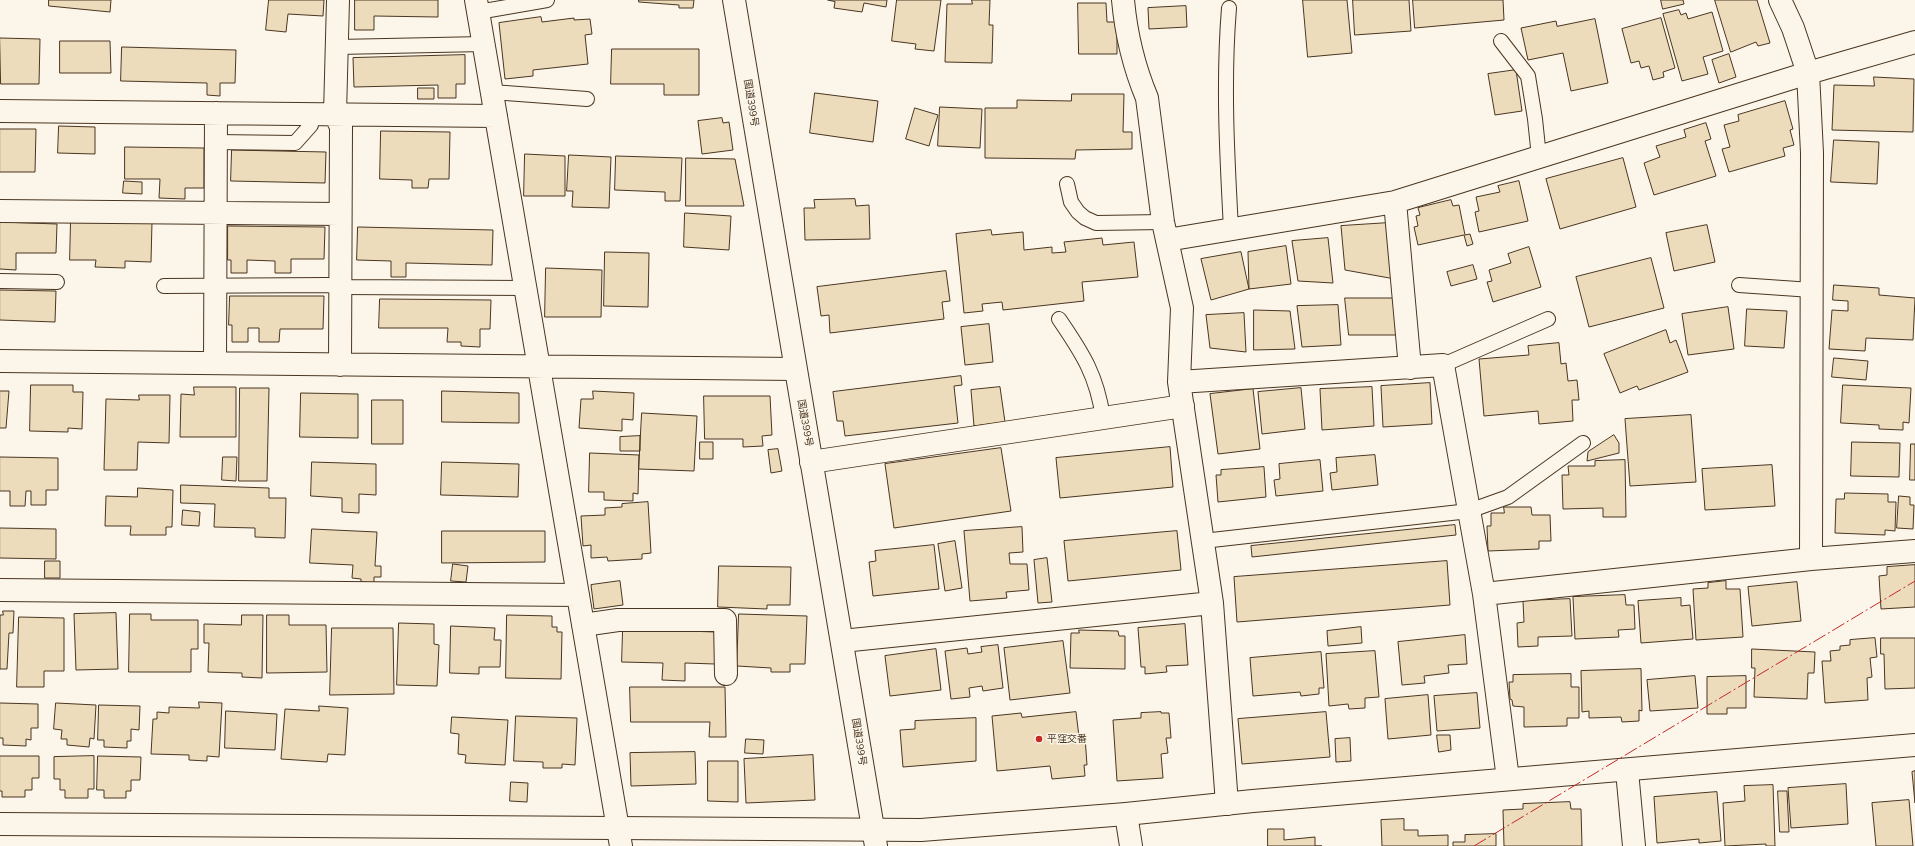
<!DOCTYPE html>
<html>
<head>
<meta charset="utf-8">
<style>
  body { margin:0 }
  canvas { display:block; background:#fbf6e9 }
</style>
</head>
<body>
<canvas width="1915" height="846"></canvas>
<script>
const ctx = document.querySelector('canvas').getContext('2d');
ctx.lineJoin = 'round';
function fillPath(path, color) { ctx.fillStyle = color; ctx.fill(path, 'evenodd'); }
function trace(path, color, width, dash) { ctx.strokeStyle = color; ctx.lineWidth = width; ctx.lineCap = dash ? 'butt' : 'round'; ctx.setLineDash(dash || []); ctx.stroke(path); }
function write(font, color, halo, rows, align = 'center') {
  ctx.font = font + ' Mulish,"Noto Sans JP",sans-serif'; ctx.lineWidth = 3; ctx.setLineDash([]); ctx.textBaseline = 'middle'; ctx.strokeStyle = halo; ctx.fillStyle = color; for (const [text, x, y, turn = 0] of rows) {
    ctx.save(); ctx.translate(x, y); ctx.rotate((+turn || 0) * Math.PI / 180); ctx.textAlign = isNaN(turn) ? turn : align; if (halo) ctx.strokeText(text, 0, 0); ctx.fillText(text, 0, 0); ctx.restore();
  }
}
const building = new Path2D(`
  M 49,0 L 111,0 L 110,12 L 49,6 Z
  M 269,0 L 324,0 L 323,16 L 288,14 L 286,32 L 266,30 Z
  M 355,0 L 438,0 L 438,17 L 374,16 L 374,30 L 355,30 Z
  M 639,0 L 694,0 L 693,8 L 679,8 L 679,5 L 639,2 Z
  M 828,0 L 887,0 L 886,7 L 864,3 L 862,12 L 834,8 L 835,2 Z
  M 897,0 L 941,0 L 934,51 L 915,49 L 916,44 L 892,41 Z
  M 972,0 L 990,0 L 989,25 L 993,25 L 992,63 L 945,62 L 947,4 L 972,4 Z
  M 1303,0 L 1347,0 L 1352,53 L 1308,57 Z
  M 1353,0 L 1409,0 L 1411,31 L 1355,35 Z
  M 1413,0 L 1503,0 L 1504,20 L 1415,28 Z
  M 1661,0 L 1683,0 L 1684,4 L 1663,9 Z
  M 1715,0 L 1757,0 L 1770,43 L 1758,46 L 1756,42 L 1731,52 Z
  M 1078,3 L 1106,3 L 1107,22 L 1117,22 L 1117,54 L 1079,54 Z
  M 1186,6 L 1187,27 L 1149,29 L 1148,8 Z
  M 1679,10 L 1681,15 L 1686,13 L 1688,19 L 1712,12 L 1723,51 L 1703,57 L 1708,74 L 1682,81 L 1663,14 Z
  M 541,17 L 542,22 L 574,18 L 574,20 L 590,19 L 592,34 L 585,35 L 588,64 L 533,70 L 533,76 L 505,79 L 499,23 Z
  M 1661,18 L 1675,68 L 1663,72 L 1664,77 L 1653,80 L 1649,66 L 1641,68 L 1639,61 L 1631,63 L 1622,29 Z
  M 1595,19 L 1608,83 L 1571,91 L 1563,53 L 1528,60 L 1521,28 L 1556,21 L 1557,26 Z
  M 0,38 L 40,39 L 39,84 L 1,84 Z
  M 60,41 L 110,41 L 111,73 L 60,73 Z
  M 122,47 L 236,50 L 235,83 L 220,83 L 220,96 L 207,95 L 207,83 L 121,81 Z
  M 612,49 L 699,49 L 699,95 L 664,95 L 664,84 L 611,84 Z
  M 1729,54 L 1736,77 L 1719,83 L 1712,60 Z
  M 465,55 L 465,84 L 456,84 L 456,98 L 438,98 L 438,85 L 354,87 L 353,58 Z
  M 1516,70 L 1522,111 L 1495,115 L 1488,74 Z
  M 1874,77 L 1914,79 L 1913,132 L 1832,130 L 1834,85 L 1874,86 Z
  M 418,88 L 434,88 L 434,99 L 418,99 Z
  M 815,93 L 878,101 L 873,142 L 810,133 Z
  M 1072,94 L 1124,94 L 1123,132 L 1132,132 L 1132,149 L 1076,150 L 1075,159 L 985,158 L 985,108 L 1017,108 L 1017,100 L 1071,101 Z
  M 1785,101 L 1793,129 L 1790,130 L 1794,145 L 1783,148 L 1785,156 L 1729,172 L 1722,149 L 1730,147 L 1724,125 L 1739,121 L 1738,115 Z
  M 940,107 L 982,109 L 980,148 L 938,146 Z
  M 915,108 L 938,115 L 929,146 L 906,139 Z
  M 722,118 L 723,123 L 729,122 L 733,150 L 702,154 L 698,121 Z
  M 1706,123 L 1711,139 L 1705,141 L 1716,176 L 1654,195 L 1644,163 L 1660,157 L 1656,146 L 1686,137 L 1684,130 Z
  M 59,126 L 95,127 L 95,154 L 58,153 Z
  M 0,129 L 36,129 L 35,172 L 0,172 Z
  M 381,131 L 450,132 L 449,179 L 429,179 L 428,188 L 412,188 L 412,180 L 380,179 Z
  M 1834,140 L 1879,142 L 1877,184 L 1831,182 Z
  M 125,147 L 204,148 L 204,188 L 185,188 L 185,199 L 159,198 L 160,179 L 125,179 Z
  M 232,150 L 326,152 L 325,183 L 231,181 Z
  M 525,154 L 565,156 L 565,196 L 524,196 Z
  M 569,155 L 611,157 L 609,208 L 572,207 L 573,191 L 567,191 Z
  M 616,156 L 682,158 L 680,201 L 665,201 L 665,192 L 615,190 Z
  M 686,158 L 735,159 L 744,206 L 686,206 Z
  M 1623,158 L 1636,207 L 1560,229 L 1546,179 Z
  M 124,181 L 142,182 L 142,194 L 123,193 Z
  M 1519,181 L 1528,221 L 1479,232 L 1475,212 L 1479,211 L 1476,197 L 1500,192 L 1498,186 Z
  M 855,199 L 856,206 L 869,205 L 870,239 L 805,240 L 804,208 L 815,208 L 814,200 Z
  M 1451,200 L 1453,206 L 1459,205 L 1465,235 L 1470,234 L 1473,244 L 1467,246 L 1464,235 L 1418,245 L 1414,227 L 1418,226 L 1416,216 L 1420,215 L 1418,208 Z
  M 685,213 L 731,216 L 729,250 L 684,247 Z
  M 71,219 L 152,222 L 151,262 L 125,261 L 125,268 L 95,267 L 96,260 L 70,260 Z
  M 0,222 L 57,224 L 56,253 L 16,253 L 16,270 L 0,269 Z
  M 1388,223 L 1395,279 L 1345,270 L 1341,226 Z
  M 1707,225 L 1715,262 L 1674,271 L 1666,233 Z
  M 228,226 L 325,227 L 324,259 L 291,259 L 291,273 L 275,273 L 275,261 L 247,260 L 247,273 L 231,273 L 231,260 L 228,260 Z
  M 358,227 L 493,230 L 492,265 L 406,263 L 406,277 L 391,277 L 391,261 L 357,260 Z
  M 991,230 L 992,235 L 1023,232 L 1024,250 L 1052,247 L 1052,253 L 1066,252 L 1064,242 L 1102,238 L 1103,245 L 1134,242 L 1138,277 L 1082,282 L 1084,301 L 1003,310 L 1002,302 L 982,304 L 983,311 L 964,313 L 956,234 Z
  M 1328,238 L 1333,283 L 1298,281 L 1292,241 Z
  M 1286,246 L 1291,284 L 1249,289 L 1248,252 Z
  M 1529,247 L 1541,287 L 1493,302 L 1487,282 L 1492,281 L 1489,270 L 1511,263 L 1508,254 Z
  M 605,252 L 649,253 L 648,307 L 604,306 Z
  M 1241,252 L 1249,289 L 1211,300 L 1201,259 Z
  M 1651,258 L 1664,308 L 1589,327 L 1576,277 Z
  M 1473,265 L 1477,279 L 1451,286 L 1447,272 Z
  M 546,268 L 602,270 L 601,317 L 545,317 Z
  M 946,271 L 950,301 L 942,302 L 944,319 L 830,333 L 829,315 L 821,316 L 817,287 Z
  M 1834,285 L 1879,288 L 1879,295 L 1915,298 L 1913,340 L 1866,338 L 1865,351 L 1829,349 L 1832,310 L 1848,311 L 1848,301 L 1833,300 Z
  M 0,290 L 56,291 L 55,322 L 0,320 Z
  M 230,296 L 324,296 L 323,329 L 280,329 L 279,342 L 259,342 L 259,328 L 248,328 L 248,342 L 232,342 L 232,325 L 229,325 Z
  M 1345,298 L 1395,298 L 1400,335 L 1349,335 Z
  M 380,299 L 491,300 L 490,329 L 480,329 L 480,347 L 461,346 L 461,342 L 447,342 L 448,328 L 379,328 Z
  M 1338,305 L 1341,345 L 1302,347 L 1297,306 Z
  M 1728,307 L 1734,349 L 1688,355 L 1682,314 Z
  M 1747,309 L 1787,311 L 1784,348 L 1745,346 Z
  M 1254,310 L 1290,311 L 1295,349 L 1254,350 Z
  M 1244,313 L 1246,352 L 1210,348 L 1206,315 Z
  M 989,324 L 993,362 L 965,365 L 961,327 Z
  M 1666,330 L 1670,343 L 1676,340 L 1688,372 L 1639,390 L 1637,386 L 1620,393 L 1604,354 Z
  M 1559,343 L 1561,364 L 1566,363 L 1568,381 L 1577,380 L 1579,400 L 1572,400 L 1573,421 L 1539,424 L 1538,411 L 1484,416 L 1479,359 L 1529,355 L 1528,346 Z
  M 1834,358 L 1868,361 L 1866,380 L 1832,377 Z
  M 961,376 L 962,385 L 954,386 L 958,423 L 845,436 L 843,421 L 837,421 L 833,392 Z
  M 1430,383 L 1432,424 L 1383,427 L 1381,386 Z
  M 31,385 L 73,385 L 73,392 L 83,392 L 82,429 L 68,428 L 68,432 L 30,431 Z
  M 1843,385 L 1911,388 L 1909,423 L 1903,422 L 1903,430 L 1879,429 L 1879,425 L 1841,423 Z
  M 194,387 L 236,387 L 236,437 L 180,437 L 181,394 L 194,395 Z
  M 1000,387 L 1005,422 L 974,426 L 971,390 Z
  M 1372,387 L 1374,426 L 1322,430 L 1320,389 Z
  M 240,388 L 269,388 L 267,481 L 239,481 Z
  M 1301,388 L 1305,429 L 1262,434 L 1258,392 Z
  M 1253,389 L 1260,449 L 1218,454 L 1210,394 Z
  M 0,391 L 9,391 L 6,428 L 0,428 Z
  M 442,391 L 519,393 L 519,423 L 442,422 Z
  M 593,391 L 634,393 L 633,420 L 622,419 L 622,431 L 579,428 L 581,399 L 593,399 Z
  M 301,393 L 358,394 L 358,438 L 300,437 Z
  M 139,395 L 170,395 L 169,443 L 138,442 L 137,470 L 104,470 L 106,399 L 139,400 Z
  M 704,396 L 770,396 L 772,435 L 762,436 L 763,446 L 743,447 L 743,439 L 705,439 Z
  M 372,400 L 403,400 L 403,444 L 372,444 Z
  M 642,413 L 697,416 L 694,471 L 639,469 Z
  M 1691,415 L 1696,482 L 1630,486 L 1625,419 Z
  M 1614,435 L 1619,443 L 1619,453 L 1587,461 L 1588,452 Z
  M 640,436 L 640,451 L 620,451 L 620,437 Z
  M 700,442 L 713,442 L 713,459 L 700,459 Z
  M 1852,442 L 1900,443 L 1899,477 L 1851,476 Z
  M 1911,444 L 1915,444 L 1915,480 L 1910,480 Z
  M 1170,447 L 1173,487 L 1060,498 L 1056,458 Z
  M 1001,448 L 1011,511 L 894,528 L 885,464 Z
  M 778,449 L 782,471 L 771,473 L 768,450 Z
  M 590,453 L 639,455 L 638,494 L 633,493 L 633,501 L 604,500 L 604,492 L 589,492 Z
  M 1375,455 L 1378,485 L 1332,490 L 1330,473 L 1337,472 L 1336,458 Z
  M 0,457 L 58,458 L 58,490 L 46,490 L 46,505 L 31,505 L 31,491 L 26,491 L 25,506 L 10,506 L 10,491 L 0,491 Z
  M 223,457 L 237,457 L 236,481 L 222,480 Z
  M 1320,460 L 1323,491 L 1276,496 L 1274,480 L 1280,479 L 1279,464 Z
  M 1625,460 L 1626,517 L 1603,517 L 1603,508 L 1563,509 L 1562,475 L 1569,475 L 1568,466 L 1595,466 L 1595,461 Z
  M 312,462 L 376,464 L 376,495 L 359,494 L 359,513 L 342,512 L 342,498 L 311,496 Z
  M 442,462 L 519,464 L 518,497 L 441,495 Z
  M 1772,465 L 1775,506 L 1705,510 L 1702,469 Z
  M 1264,467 L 1266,497 L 1218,502 L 1216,475 L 1221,475 L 1221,470 Z
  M 181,485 L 269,488 L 269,498 L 286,498 L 285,538 L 255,537 L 255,528 L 214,527 L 215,504 L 181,503 Z
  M 138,488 L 173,490 L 172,527 L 166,527 L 166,535 L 130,535 L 131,526 L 105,526 L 106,496 L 137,497 Z
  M 1845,493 L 1888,494 L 1888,502 L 1896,502 L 1895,531 L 1885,530 L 1885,535 L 1835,533 L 1836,499 L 1844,499 Z
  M 1899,496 L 1910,497 L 1910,505 L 1914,505 L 1913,529 L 1897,528 Z
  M 648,502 L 651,553 L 642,554 L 642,559 L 608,561 L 607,557 L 591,558 L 591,545 L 583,546 L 581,516 L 605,515 L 605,508 L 622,507 L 622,504 Z
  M 1504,507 L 1531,507 L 1532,515 L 1550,515 L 1551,541 L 1539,541 L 1539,549 L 1488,551 L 1487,526 L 1491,526 L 1491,513 L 1504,513 Z
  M 183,510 L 200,512 L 199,526 L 182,525 Z
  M 1455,525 L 1456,535 L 1252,557 L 1251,546 Z
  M 1022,527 L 1023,552 L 1009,553 L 1010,564 L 1027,564 L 1029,590 L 1006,592 L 1007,598 L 970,601 L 964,531 Z
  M 0,528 L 56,529 L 56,559 L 0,558 Z
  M 312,529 L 377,532 L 375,566 L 381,566 L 381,577 L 374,577 L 374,583 L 361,582 L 361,579 L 352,578 L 353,565 L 310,563 Z
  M 442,531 L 545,531 L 545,562 L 442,563 Z
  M 1177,531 L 1181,570 L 1068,581 L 1064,541 Z
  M 955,541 L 962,588 L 945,591 L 938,544 Z
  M 934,545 L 939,589 L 873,596 L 869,562 L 876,561 L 875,551 Z
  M 1047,558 L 1052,602 L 1038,603 L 1034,560 Z
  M 45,561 L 60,561 L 60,578 L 45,578 Z
  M 1447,561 L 1450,605 L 1237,622 L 1234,577 Z
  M 453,564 L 468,566 L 466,582 L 451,581 Z
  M 1915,565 L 1915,607 L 1881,609 L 1879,576 L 1887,575 L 1887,567 Z
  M 719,566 L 791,567 L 790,605 L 767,605 L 767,609 L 718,607 Z
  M 620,581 L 623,605 L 594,609 L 591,585 Z
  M 1726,581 L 1726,589 L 1740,589 L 1743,637 L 1696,640 L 1693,589 L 1708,588 L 1708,583 Z
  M 1797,582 L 1801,621 L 1752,626 L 1748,587 Z
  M 1625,595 L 1626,605 L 1634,605 L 1635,629 L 1618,630 L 1619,637 L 1575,639 L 1573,597 Z
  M 1681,598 L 1681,606 L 1690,605 L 1693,639 L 1641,643 L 1638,601 Z
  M 1570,599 L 1572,636 L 1538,637 L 1538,646 L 1518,647 L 1517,623 L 1524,622 L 1523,601 Z
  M 3,611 L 14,611 L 13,633 L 9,633 L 7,669 L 0,669 L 0,615 L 3,615 Z
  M 116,613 L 118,669 L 76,670 L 74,614 Z
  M 130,614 L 151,614 L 151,620 L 198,620 L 198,649 L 191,649 L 191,672 L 129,672 Z
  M 739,614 L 807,616 L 805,664 L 790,664 L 790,672 L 771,672 L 771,668 L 737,666 Z
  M 242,615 L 263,615 L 262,678 L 242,677 L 242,673 L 208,672 L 209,643 L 204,643 L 204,624 L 241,625 Z
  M 267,615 L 289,615 L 289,625 L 326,625 L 327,672 L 267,673 Z
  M 507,615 L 552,616 L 552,627 L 557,627 L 557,632 L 562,632 L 561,679 L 506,678 Z
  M 19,617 L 64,618 L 64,671 L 44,671 L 44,687 L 17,687 Z
  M 399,623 L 434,624 L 434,644 L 439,645 L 437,686 L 397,685 Z
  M 1185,624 L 1188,665 L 1166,666 L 1167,672 L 1145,674 L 1145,667 L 1141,667 L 1138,628 Z
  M 451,626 L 495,628 L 494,640 L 501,640 L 500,667 L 479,667 L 479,674 L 450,673 Z
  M 1361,627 L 1362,643 L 1328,646 L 1327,631 Z
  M 332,628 L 393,628 L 394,694 L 330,695 Z
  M 623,629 L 716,632 L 715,664 L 685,663 L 685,681 L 662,680 L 663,663 L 622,662 Z
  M 1079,630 L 1118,631 L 1119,636 L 1125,636 L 1125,669 L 1070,668 L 1071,633 L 1079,633 Z
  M 1465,635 L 1467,664 L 1448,665 L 1449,673 L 1424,676 L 1425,683 L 1402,685 L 1398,642 Z
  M 1875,638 L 1877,657 L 1870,658 L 1872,677 L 1867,678 L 1868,700 L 1825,703 L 1822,661 L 1831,661 L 1830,651 L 1840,650 L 1840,646 L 1850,645 L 1850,640 Z
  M 1881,638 L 1915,638 L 1915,688 L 1885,689 L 1884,654 L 1881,654 Z
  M 1063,641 L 1070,693 L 1010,700 L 1004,648 Z
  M 998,645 L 1003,688 L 983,691 L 982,686 L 969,688 L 970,697 L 951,699 L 945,651 L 967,648 L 968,654 L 982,652 L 981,647 Z
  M 936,649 L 941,690 L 890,696 L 885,656 Z
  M 1752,649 L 1815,652 L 1814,673 L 1808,673 L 1807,699 L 1754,697 L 1755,668 L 1752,668 Z
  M 1375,651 L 1379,697 L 1365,698 L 1365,708 L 1349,709 L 1348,704 L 1329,706 L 1326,654 Z
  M 1321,652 L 1324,688 L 1319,688 L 1319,694 L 1301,696 L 1300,692 L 1253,696 L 1250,658 Z
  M 1641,669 L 1642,711 L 1639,710 L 1639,721 L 1622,722 L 1621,717 L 1589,718 L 1589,711 L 1582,712 L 1581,671 Z
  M 1571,674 L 1571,687 L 1579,687 L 1579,718 L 1567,718 L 1567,726 L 1524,727 L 1524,707 L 1513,706 L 1512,700 L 1510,699 L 1509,682 L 1513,682 L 1513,675 Z
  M 1695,676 L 1698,708 L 1650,711 L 1647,680 Z
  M 1746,676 L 1746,708 L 1727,708 L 1727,714 L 1707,714 L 1707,677 Z
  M 630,687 L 725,687 L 726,737 L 709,737 L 710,722 L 631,722 Z
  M 1477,693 L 1480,728 L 1437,731 L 1434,696 Z
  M 1428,695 L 1431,735 L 1388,739 L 1385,699 Z
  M 199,702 L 222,703 L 219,757 L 207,756 L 207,761 L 189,760 L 189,755 L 151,754 L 153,719 L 157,719 L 157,712 L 169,713 L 169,707 L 199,708 Z
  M 0,703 L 38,704 L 38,728 L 31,728 L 31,740 L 26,739 L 26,746 L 3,745 L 3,738 L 0,738 Z
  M 56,703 L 96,705 L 94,739 L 90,738 L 89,747 L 67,745 L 67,739 L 61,739 L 62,730 L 54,729 Z
  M 99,705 L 140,706 L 139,730 L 131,729 L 131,741 L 127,741 L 127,748 L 104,747 L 104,740 L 98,740 Z
  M 319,706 L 348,708 L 345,755 L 328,754 L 327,762 L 281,759 L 285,709 L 319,711 Z
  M 226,711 L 277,714 L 275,750 L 225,748 Z
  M 1076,712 L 1079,737 L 1085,737 L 1087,765 L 1084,765 L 1085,776 L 1052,779 L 1050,766 L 997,771 L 992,716 L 1021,713 L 1022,717 Z
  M 1161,712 L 1161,713 L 1169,713 L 1171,738 L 1166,738 L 1168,753 L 1161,754 L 1163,778 L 1117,781 L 1113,720 L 1141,718 L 1141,713 Z
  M 1326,712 L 1330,757 L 1242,764 L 1238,719 Z
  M 516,716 L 577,718 L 575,765 L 562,764 L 562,768 L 543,768 L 543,762 L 514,761 Z
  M 452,717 L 508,720 L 505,765 L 465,763 L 466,755 L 458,754 L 459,734 L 451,733 Z
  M 976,718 L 976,761 L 903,767 L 900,730 L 915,729 L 915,721 Z
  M 1437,735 L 1450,735 L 1451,750 L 1439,752 Z
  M 1350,738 L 1351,761 L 1336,762 L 1335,739 Z
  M 746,739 L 764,740 L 763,754 L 745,753 Z
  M 695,752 L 696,784 L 631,786 L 630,753 Z
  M 813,755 L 815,800 L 746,803 L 744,759 Z
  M 0,756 L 39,756 L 39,778 L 32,778 L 32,790 L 25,790 L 25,797 L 2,797 L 2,791 L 0,791 Z
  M 94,756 L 94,789 L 88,789 L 88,798 L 65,798 L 65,790 L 60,790 L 60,779 L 54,779 L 54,757 Z
  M 98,756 L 141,757 L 140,780 L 131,780 L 131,791 L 126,791 L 126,798 L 104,798 L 104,790 L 97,790 Z
  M 708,761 L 738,761 L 738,802 L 708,801 Z
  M 1915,771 L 1915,803 L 1912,772 Z
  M 511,782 L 528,783 L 527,802 L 510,801 Z
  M 1846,784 L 1848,824 L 1791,828 L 1788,788 Z
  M 1773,785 L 1775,846 L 1766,846 L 1766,844 L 1725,846 L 1723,803 L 1745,801 L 1744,786 Z
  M 1778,791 L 1787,791 L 1789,832 L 1780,832 Z
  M 1717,792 L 1721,841 L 1699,843 L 1699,839 L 1657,843 L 1654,797 Z
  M 1909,800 L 1913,846 L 1876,846 L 1872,803 Z
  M 1570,802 L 1571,809 L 1581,809 L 1582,846 L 1504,846 L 1503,810 L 1523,809 L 1523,804 Z
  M 1404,819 L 1404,830 L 1418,830 L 1418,836 L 1448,835 L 1448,846 L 1382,846 L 1381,820 Z
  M 1268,829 L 1284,829 L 1284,840 L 1315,837 L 1315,846 L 1322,846 L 1268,846 Z
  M 1496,834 L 1496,846 L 1453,846 L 1453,842 L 1465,842 L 1465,835 Z`);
fillPath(building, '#ecdcbc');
trace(building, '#4a3520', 1);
const service = new Path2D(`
  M 1229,8 C 1223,82 1227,155 1231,229
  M 478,12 L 547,0
  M 1501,41 L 1528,76 L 1535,119 L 1539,157
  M 337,47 L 484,44
  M 492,92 L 587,99
  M 215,142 L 295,143 L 311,125 L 311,114
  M 1067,184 L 1071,202 L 1078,212 L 1085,218 L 1096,223 L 1163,222
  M 0,281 L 57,282
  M 1739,285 L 1812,290
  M 164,286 L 327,285 L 340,287 L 526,288
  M 1059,319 C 1083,354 1097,376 1103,418
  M 1443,365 L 1548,319
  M 1203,541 L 1469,511 L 1508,497 L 1583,443`);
const minor = new Path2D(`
  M 338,0 L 335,114 L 341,127 L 340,365
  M 476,0 L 621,846
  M 1123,0 C 1126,33 1134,67 1147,98 L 1163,222 L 1182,308 L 1179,382 L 1212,603 L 1227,804
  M 1780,0 L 1793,28 L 1808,73 L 1812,153 L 1811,559
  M 0,111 L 496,116
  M 1395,202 L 1410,368
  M 0,211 L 340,214
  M 1167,240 L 1395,202 L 1808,73 L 1915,42
  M 0,361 L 795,369
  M 215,363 L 216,113
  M 1179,382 L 1443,365 L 1484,594 L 1508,779
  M 811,462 L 1183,406
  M 0,590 L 578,595
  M 1484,594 L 1811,559 L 1915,551
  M 583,625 L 618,620 L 725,620 L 726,674
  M 842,641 L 1212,603
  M 1627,771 L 1634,846
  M 1126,814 L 1131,846`);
const tertiary = new Path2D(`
  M 0,824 L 921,830 L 1126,814 L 1253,801 L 1915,745`);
const trunk = new Path2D(`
  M 734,0 L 876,846`);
trace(service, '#4a3520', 16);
trace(minor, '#4a3520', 24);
trace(tertiary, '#4a3520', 24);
trace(trunk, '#4a3520', 24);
trace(service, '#fbf6e9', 14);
trace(minor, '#fbf6e9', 22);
trace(tertiary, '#fbf6e9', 22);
trace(trunk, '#fbf6e9', 22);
trace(new Path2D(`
  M 1474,846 L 1915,581`), '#c62828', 1, [14, 3, 2, 3]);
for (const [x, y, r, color] of [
  [1039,739,4,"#c62828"]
]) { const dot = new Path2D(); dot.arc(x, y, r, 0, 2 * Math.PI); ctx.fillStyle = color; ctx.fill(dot); trace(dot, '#fbf6e9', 1.5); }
write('10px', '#4a3520', '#fbf6e9', [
  ["国道399号",751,103,81],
  ["国道399号",805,423,80],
  ["国道399号",859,742,81]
]);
write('10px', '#4a3520', '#fbf6e9', [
  ["平窪交番",1047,739]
], 'left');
</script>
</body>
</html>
